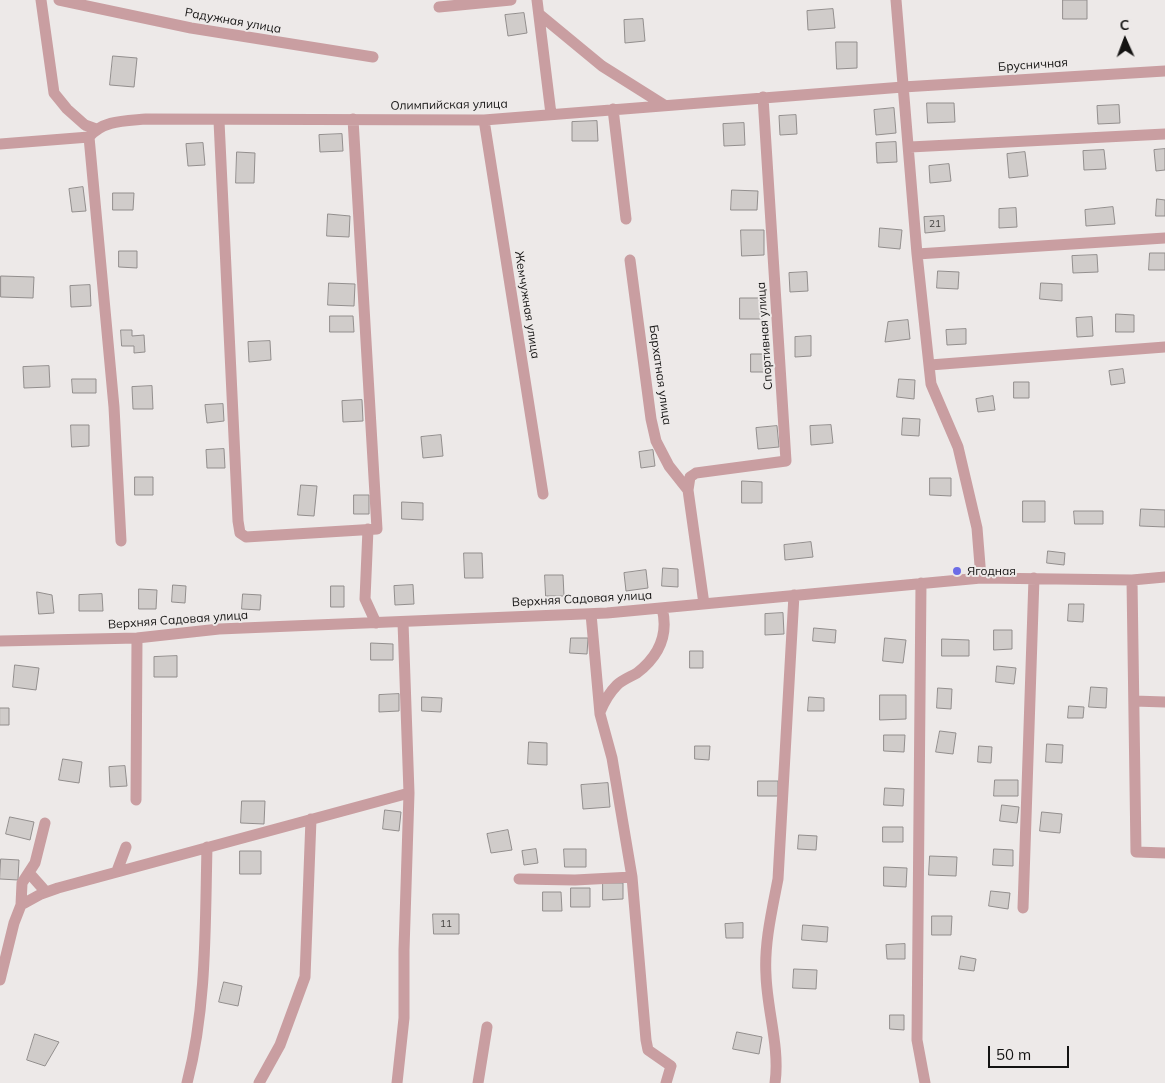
<!DOCTYPE html>
<html>
<head>
<meta charset="utf-8">
<style>
  body { margin:0 }
  #map { position:relative; width:1165px; height:1083px; overflow:hidden; background:#ede9e8; font-family:Mulish,sans-serif }
  canvas { display:block }
  .north { position:absolute; left:1100px; top:15px; width:50px; height:50px; -webkit-text-stroke:4px #ede9e8; paint-order:stroke; rotate:358deg; font-size:14px; font-weight:700; line-height:20px; text-align:center; color:#141312 }
  .north::after { content:''; display:block; margin:auto; width:18px; height:22px; background:#141312; clip-path:polygon(50% 0,100% 100%,50% 72%,0 100%) }
  .scale { position:absolute; left:988px; top:1046px; width:81px; height:22px; box-sizing:border-box; border:2px solid #141312; border-top:0; padding-left:6px; font-size:15px; line-height:18px; white-space:nowrap; color:#141312; -webkit-text-stroke:4px #ede9e8; paint-order:stroke }
</style>
</head>
<body>
<div id="map">
<canvas width="1165" height="1083"></canvas>
<div class="north">С</div>
<div class="scale">50 m</div>
</div>
<script>
const ctx = document.querySelector('canvas').getContext('2d');
ctx.lineJoin = 'round';
function fillPath(path, color) { ctx.fillStyle = color; ctx.fill(path, 'evenodd'); }
function trace(path, color, width, dash) { ctx.strokeStyle = color; ctx.lineWidth = width; ctx.lineCap = dash ? 'butt' : 'round'; ctx.setLineDash(dash || []); ctx.stroke(path); }
function write(font, color, halo, rows, align = 'center') {
  ctx.font = font + ' Mulish,sans-serif'; ctx.lineWidth = 4; ctx.setLineDash([]); ctx.textBaseline = 'middle'; ctx.strokeStyle = halo; ctx.fillStyle = color; for (const [text, x, y, turn = 0] of rows) {
    ctx.save(); ctx.translate(x, y); ctx.rotate((+turn || 0) * Math.PI / 180); ctx.textAlign = isNaN(turn) ? turn : align; if (halo) ctx.strokeText(text, 0, 0); ctx.fillText(text, 0, 0); ctx.restore();
  }
}
const building = new Path2D(`
  M 1063,0 L 1087,0 L 1087,19 L 1063,19 Z
  M 833,9 L 835,28 L 808,30 L 807,11 Z
  M 524,13 L 527,33 L 508,36 L 505,15 Z
  M 643,19 L 645,41 L 625,43 L 624,20 Z
  M 836,42 L 857,42 L 857,68 L 837,69 Z
  M 113,56 L 137,58 L 134,87 L 110,85 Z
  M 927,103 L 954,103 L 955,122 L 928,123 Z
  M 1119,105 L 1120,123 L 1098,124 L 1097,106 Z
  M 894,108 L 896,133 L 876,135 L 874,110 Z
  M 796,115 L 797,134 L 780,135 L 779,116 Z
  M 597,121 L 598,141 L 572,141 L 572,122 Z
  M 744,123 L 745,145 L 724,146 L 723,124 Z
  M 342,134 L 343,151 L 320,152 L 319,135 Z
  M 896,142 L 897,162 L 877,163 L 876,143 Z
  M 203,143 L 205,165 L 188,166 L 186,144 Z
  M 1165,149 L 1165,170 L 1156,171 L 1154,150 Z
  M 1104,150 L 1106,169 L 1084,170 L 1083,151 Z
  M 237,152 L 255,153 L 254,183 L 236,183 Z
  M 1025,152 L 1028,176 L 1009,178 L 1007,154 Z
  M 949,164 L 951,181 L 930,183 L 929,166 Z
  M 83,187 L 86,211 L 72,212 L 69,189 Z
  M 732,190 L 758,191 L 757,210 L 731,210 Z
  M 113,193 L 134,193 L 133,210 L 113,210 Z
  M 1157,199 L 1165,200 L 1165,216 L 1156,216 Z
  M 1113,207 L 1115,224 L 1086,226 L 1085,210 Z
  M 1016,208 L 1017,227 L 999,228 L 999,209 Z
  M 328,214 L 350,216 L 349,237 L 327,236 Z
  M 944,216 L 945,231 L 925,233 L 924,217 Z
  M 880,228 L 902,230 L 900,249 L 879,247 Z
  M 741,230 L 764,230 L 764,255 L 742,256 Z
  M 119,251 L 137,251 L 137,268 L 119,267 Z
  M 1150,253 L 1165,253 L 1165,270 L 1149,270 Z
  M 1097,255 L 1098,272 L 1073,273 L 1072,256 Z
  M 938,271 L 959,272 L 958,289 L 937,288 Z
  M 807,272 L 808,291 L 790,292 L 789,273 Z
  M 1,276 L 34,277 L 33,298 L 1,297 Z
  M 329,283 L 355,284 L 354,306 L 328,305 Z
  M 1041,283 L 1062,284 L 1062,301 L 1040,299 Z
  M 90,285 L 91,306 L 71,307 L 70,286 Z
  M 740,298 L 761,298 L 762,319 L 740,319 Z
  M 1116,314 L 1134,315 L 1134,332 L 1116,332 Z
  M 330,316 L 353,316 L 354,332 L 330,332 Z
  M 1092,317 L 1093,336 L 1077,337 L 1076,318 Z
  M 908,320 L 910,339 L 885,342 L 888,322 Z
  M 966,329 L 966,344 L 947,345 L 946,330 Z
  M 121,330 L 132,330 L 132,336 L 144,335 L 145,352 L 134,353 L 134,346 L 122,346 Z
  M 811,336 L 811,356 L 795,357 L 795,337 Z
  M 270,341 L 271,360 L 249,362 L 248,342 Z
  M 751,354 L 770,354 L 770,372 L 751,372 Z
  M 49,366 L 50,387 L 24,388 L 23,367 Z
  M 1123,369 L 1125,383 L 1111,385 L 1109,371 Z
  M 72,379 L 96,379 L 96,393 L 73,393 Z
  M 899,379 L 915,380 L 914,399 L 897,397 Z
  M 1014,382 L 1029,382 L 1029,398 L 1014,398 Z
  M 152,386 L 153,409 L 133,409 L 132,387 Z
  M 993,396 L 995,410 L 978,412 L 976,399 Z
  M 362,400 L 363,421 L 343,422 L 342,401 Z
  M 223,404 L 224,421 L 207,423 L 205,405 Z
  M 903,418 L 920,419 L 919,436 L 902,435 Z
  M 71,425 L 89,425 L 89,446 L 72,447 Z
  M 831,425 L 833,443 L 811,445 L 810,426 Z
  M 777,426 L 779,447 L 758,449 L 756,428 Z
  M 441,435 L 443,456 L 423,458 L 421,437 Z
  M 224,449 L 225,468 L 207,468 L 206,450 Z
  M 653,450 L 655,466 L 641,468 L 639,452 Z
  M 135,477 L 153,477 L 153,495 L 135,495 Z
  M 930,478 L 951,478 L 951,496 L 930,495 Z
  M 742,481 L 762,482 L 762,503 L 742,503 Z
  M 301,485 L 317,486 L 314,516 L 298,515 Z
  M 354,495 L 369,495 L 369,514 L 354,514 Z
  M 1023,501 L 1045,501 L 1045,522 L 1023,522 Z
  M 402,502 L 423,503 L 423,520 L 402,519 Z
  M 1141,509 L 1165,510 L 1165,527 L 1140,526 Z
  M 1074,511 L 1103,511 L 1103,524 L 1075,524 Z
  M 811,542 L 813,557 L 785,560 L 784,545 Z
  M 1048,551 L 1065,553 L 1064,565 L 1047,563 Z
  M 464,553 L 482,553 L 483,578 L 465,578 Z
  M 663,568 L 678,569 L 678,587 L 662,586 Z
  M 646,570 L 648,588 L 626,591 L 624,573 Z
  M 545,575 L 563,575 L 564,596 L 546,596 Z
  M 173,585 L 186,586 L 185,603 L 172,602 Z
  M 413,585 L 414,604 L 395,605 L 394,586 Z
  M 331,586 L 344,586 L 344,607 L 331,607 Z
  M 139,589 L 157,590 L 156,609 L 139,609 Z
  M 37,592 L 52,595 L 54,613 L 39,614 Z
  M 102,594 L 103,611 L 79,611 L 79,595 Z
  M 243,594 L 261,595 L 260,610 L 242,609 Z
  M 1069,604 L 1084,604 L 1083,622 L 1068,621 Z
  M 783,613 L 784,634 L 765,635 L 765,614 Z
  M 814,628 L 836,630 L 835,643 L 813,641 Z
  M 994,630 L 1012,630 L 1012,649 L 994,650 Z
  M 571,638 L 588,638 L 587,654 L 570,653 Z
  M 885,638 L 906,640 L 903,663 L 883,661 Z
  M 942,639 L 969,640 L 969,656 L 942,656 Z
  M 371,643 L 393,644 L 393,660 L 371,660 Z
  M 690,651 L 703,651 L 703,668 L 690,668 Z
  M 177,656 L 177,677 L 154,677 L 154,657 Z
  M 15,665 L 39,668 L 36,690 L 13,687 Z
  M 997,666 L 1016,668 L 1014,684 L 996,682 Z
  M 1091,687 L 1107,688 L 1106,708 L 1089,707 Z
  M 938,688 L 952,689 L 951,709 L 937,708 Z
  M 399,694 L 399,711 L 379,712 L 379,695 Z
  M 880,695 L 906,695 L 906,719 L 880,720 Z
  M 422,697 L 442,698 L 441,712 L 422,711 Z
  M 809,697 L 824,698 L 824,711 L 808,711 Z
  M 1069,706 L 1084,707 L 1083,718 L 1068,718 Z
  M 0,708 L 9,708 L 9,725 L 0,725 Z
  M 940,731 L 956,733 L 953,754 L 936,752 Z
  M 884,735 L 905,735 L 904,752 L 884,751 Z
  M 529,742 L 547,743 L 547,765 L 528,764 Z
  M 1047,744 L 1063,745 L 1062,763 L 1046,762 Z
  M 695,746 L 710,746 L 709,760 L 695,759 Z
  M 979,746 L 992,747 L 991,763 L 978,762 Z
  M 63,759 L 82,762 L 79,783 L 59,780 Z
  M 125,766 L 127,786 L 110,787 L 109,767 Z
  M 995,780 L 1018,780 L 1018,796 L 994,796 Z
  M 758,781 L 778,781 L 778,796 L 758,796 Z
  M 608,783 L 610,807 L 583,809 L 581,785 Z
  M 885,788 L 904,789 L 903,806 L 884,805 Z
  M 242,801 L 265,801 L 264,824 L 241,823 Z
  M 1002,805 L 1019,807 L 1017,823 L 1000,821 Z
  M 385,810 L 401,812 L 399,831 L 383,829 Z
  M 1042,812 L 1062,814 L 1060,833 L 1040,831 Z
  M 10,817 L 34,822 L 30,840 L 6,834 Z
  M 883,827 L 903,827 L 903,842 L 883,842 Z
  M 508,830 L 512,850 L 491,853 L 487,834 Z
  M 799,835 L 817,836 L 816,850 L 798,849 Z
  M 536,849 L 538,863 L 524,865 L 522,851 Z
  M 564,849 L 586,849 L 586,867 L 565,867 Z
  M 994,849 L 1013,850 L 1013,866 L 993,865 Z
  M 240,851 L 261,851 L 261,874 L 240,874 Z
  M 930,856 L 957,857 L 956,876 L 929,875 Z
  M 1,859 L 19,860 L 18,880 L 0,879 Z
  M 884,867 L 907,868 L 906,887 L 884,886 Z
  M 603,883 L 623,883 L 623,899 L 603,900 Z
  M 571,888 L 590,888 L 590,907 L 571,907 Z
  M 991,891 L 1010,893 L 1008,909 L 989,906 Z
  M 543,892 L 561,892 L 562,911 L 543,911 Z
  M 433,914 L 459,914 L 459,934 L 434,934 Z
  M 932,916 L 952,916 L 951,935 L 932,935 Z
  M 743,923 L 743,938 L 726,938 L 725,924 Z
  M 803,925 L 828,927 L 827,942 L 802,940 Z
  M 905,944 L 905,959 L 887,959 L 886,945 Z
  M 961,956 L 976,959 L 974,971 L 959,969 Z
  M 794,969 L 817,970 L 816,989 L 793,988 Z
  M 224,982 L 242,986 L 238,1006 L 219,1002 Z
  M 890,1015 L 904,1015 L 904,1030 L 890,1029 Z
  M 737,1032 L 762,1037 L 759,1054 L 733,1049 Z
  M 35,1034 L 59,1042 L 45,1066 L 27,1060 Z`);
fillPath(building, '#d0ccca');
trace(building, '#928e8d', 1);
trace(new Path2D(`
  M 41,0 L 54,93 L 67,109 L 85,125 L 96,129
  M 59,0 L 191,28 L 373,57
  M 537,0 L 551,114
  M 896,0 L 917,254 L 931,384 L 958,447 L 977,528 L 981,578
  M 439,7 L 511,0
  M 539,14 L 602,66 L 664,105
  M 613,109 L 626,219
  M 484,120 L 543,494
  M 219,121 L 238,521 L 240,533 L 246,537 L 377,529 L 353,119
  M 89,137 L 114,407 L 121,541
  M 0,144 L 89,137 C 103,120 125,121 146,119 L 484,120 L 903,87 L 1165,71
  M 910,147 L 1165,134
  M 917,254 L 1165,238
  M 630,260 L 651,419 L 656,441 L 669,466 L 688,490 L 704,604
  M 930,365 L 1165,347
  M 688,490 L 690,477 L 696,473 L 786,461 L 763,97
  M 368,529 L 365,599 L 376,623
  M 1132,580 L 1136,852 L 1165,853
  M 921,583 L 917,1040 L 925,1083
  M 0,641 L 137,638 L 219,629 L 607,613 L 981,578 L 1132,580 L 1165,577
  M 1134,701 L 1165,702
  M 600,712 C 604,702 609,693 617,685 C 622,680 630,677 637,673 C 659,656 669,635 662,608
  M 136,800 L 137,638
  M 117,871 L 126,847
  M 30,874 L 46,892
  M 632,877 L 646,1040 L 648,1050 L 671,1066 L 666,1083
  M 519,879 L 575,880 L 632,877 L 612,758 L 600,714 L 591,614
  M 21,905 L 41,894 L 58,888 L 409,793
  M 1023,908 L 1034,578
  M 0,980 L 14,923 L 21,905 L 22,883 L 35,863 L 45,823
  M 187,1083 C 207,1006 205,926 207,847
  M 259,1083 L 280,1045 L 305,977 L 311,819
  M 397,1083 L 404,1018 L 404,950 L 409,793 L 403,622
  M 478,1083 L 487,1027
  M 775,1083 C 780,1048 767,1010 766,975 C 764,944 772,910 778,879 L 794,595`), '#c99ea1', 11);
for (const [x, y, r, color] of [
  [957,571,5,"#6c6ce6"]
]) { const dot = new Path2D(); dot.arc(x, y, r, 0, 2 * Math.PI); ctx.fillStyle = color; ctx.fill(dot); trace(dot, '#ede9e8', 2); }
write('10px', '#434140', null, [
  ["21",935,224],
  ["11",446,924]
]);
write('12px', '#141312', '#ede9e8', [
  ["Радужная улица",233,21,10],
  ["Брусничная",1033,65,-4],
  ["Олимпийская улица",449,105,-1],
  ["Жемчужная улица",527,305,81],
  ["Спортивная улица",765,336,-94],
  ["Бархатная улица",660,375,82],
  ["Верхняя Садовая улица",582,599,-3],
  ["Верхняя Садовая улица",178,620,-4]
]);
write('12px', '#141312', '#ede9e8', [
  ["Ягодная",967,571]
], 'left');
</script>
</body>
</html>
